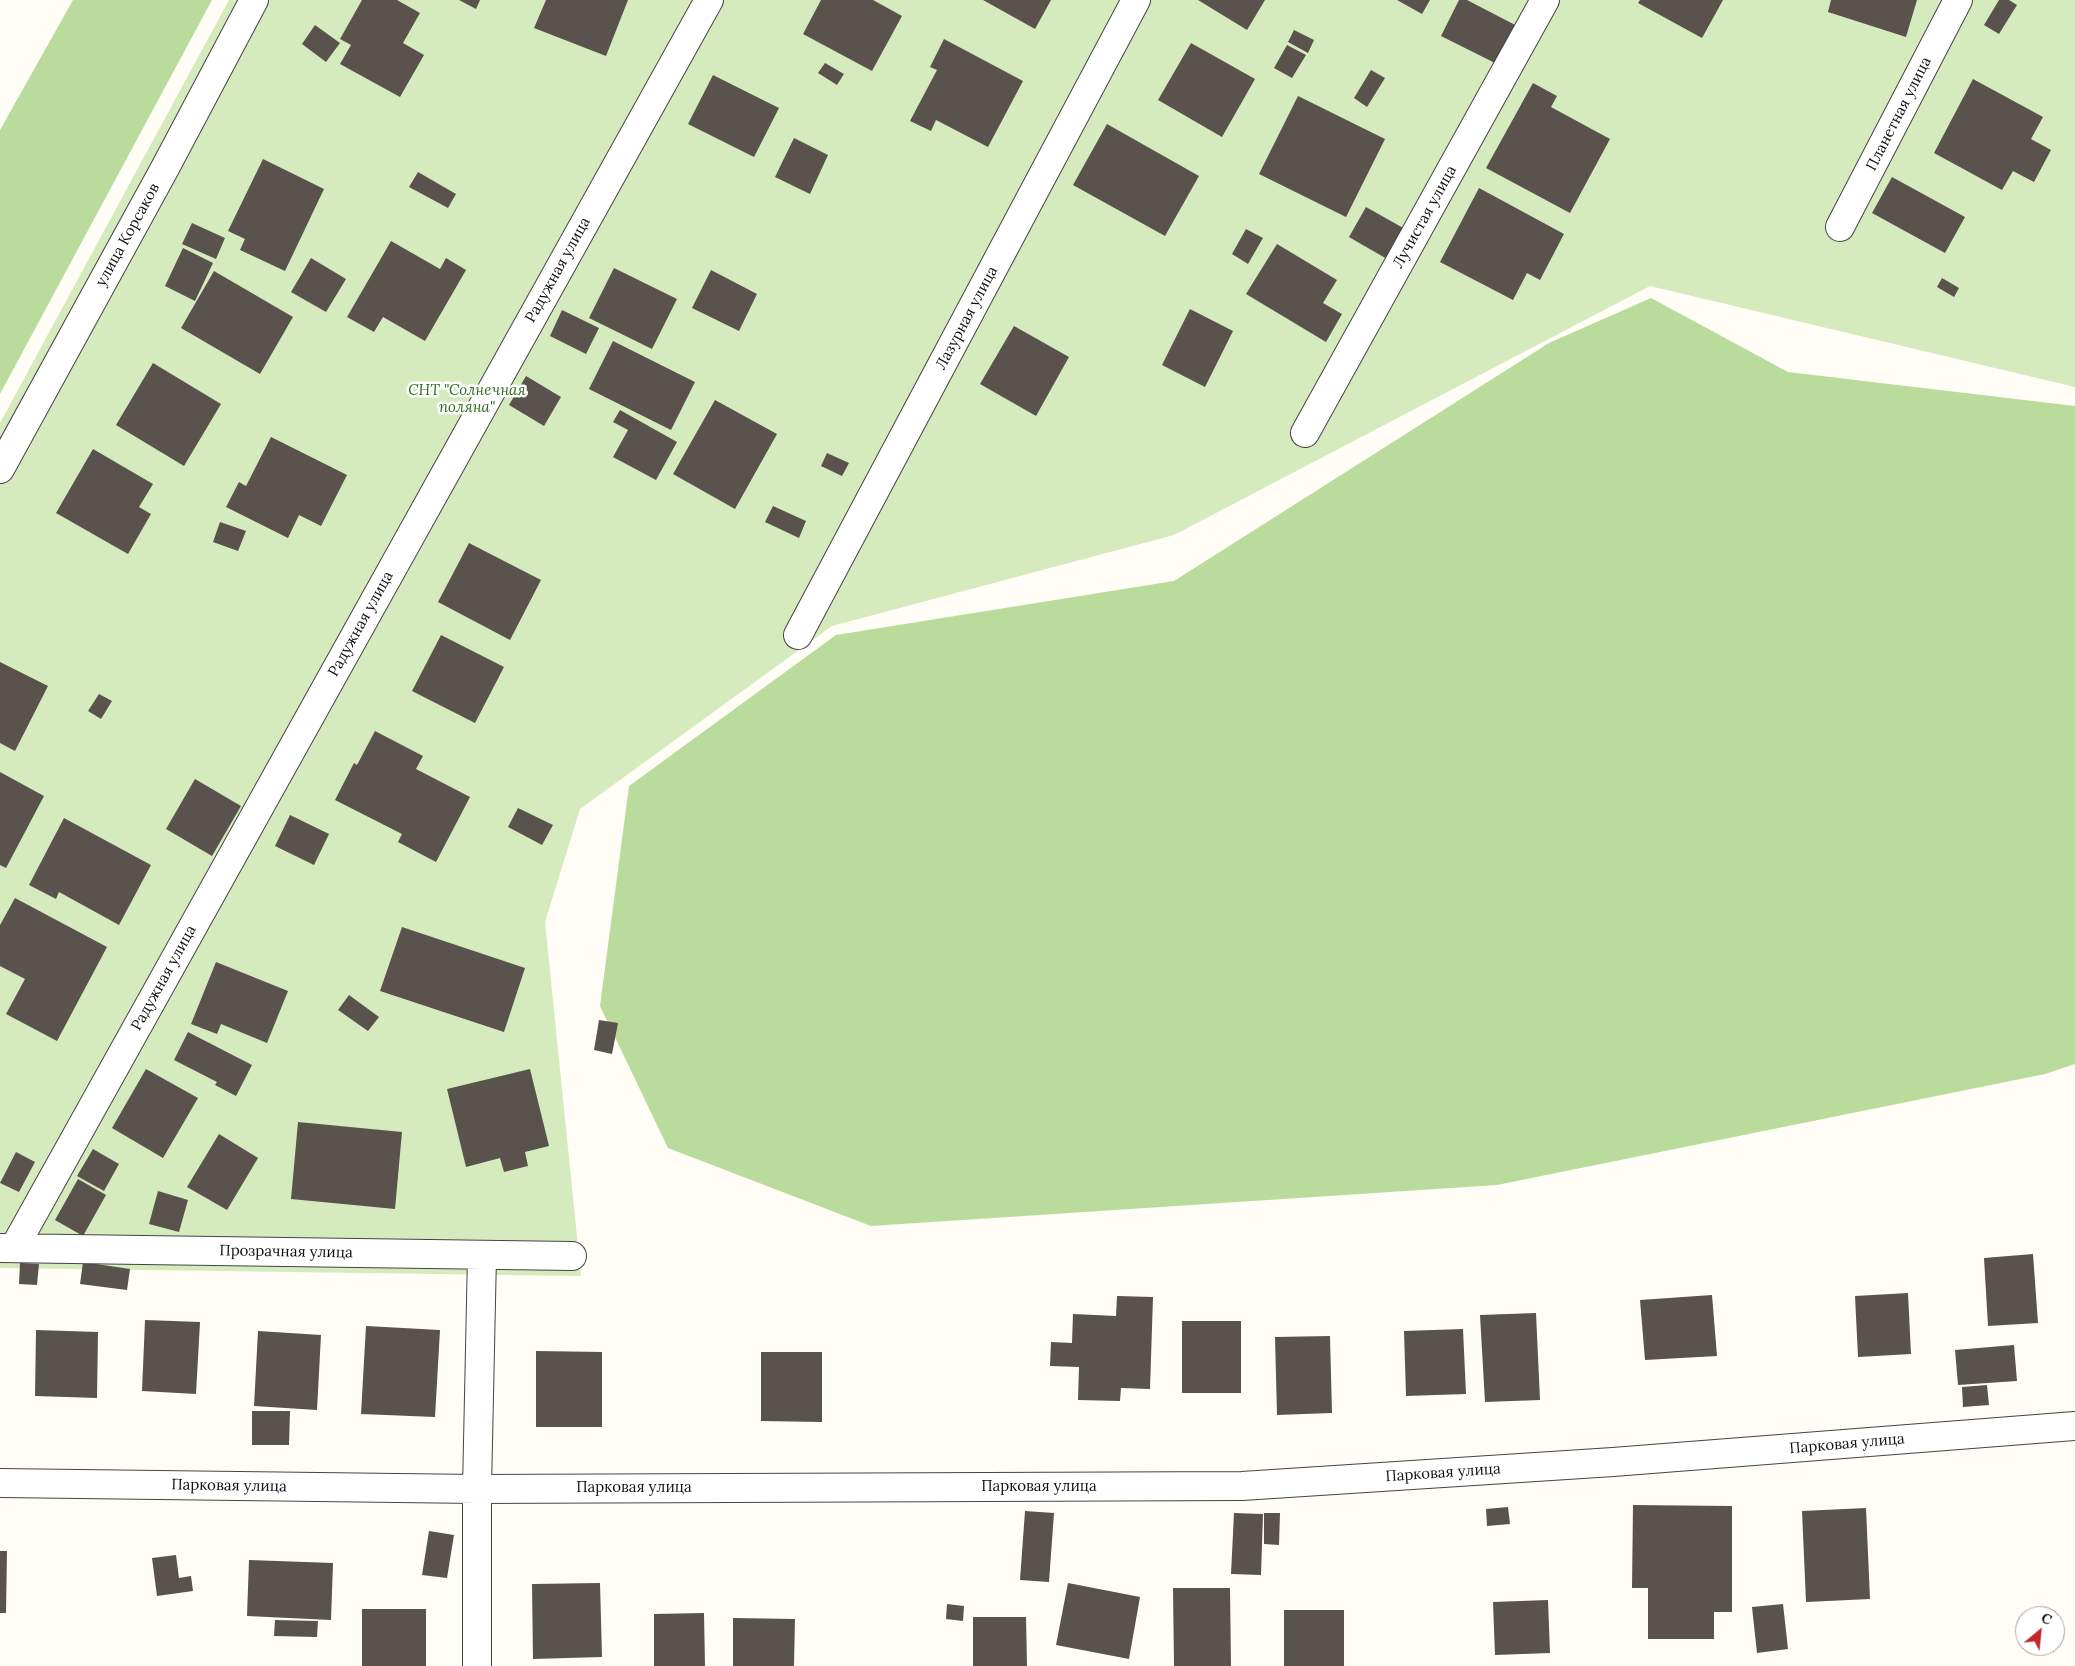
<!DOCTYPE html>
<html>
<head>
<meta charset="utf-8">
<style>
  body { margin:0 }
  #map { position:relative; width:2075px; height:1666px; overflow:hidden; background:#fffdf5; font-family:Lora,serif }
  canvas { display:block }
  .north { position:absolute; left:2015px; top:1606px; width:50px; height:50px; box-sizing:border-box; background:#fff; border:1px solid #a0a0a0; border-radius:50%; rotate:28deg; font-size:14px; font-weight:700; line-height:20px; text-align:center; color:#111 }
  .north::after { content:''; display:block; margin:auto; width:18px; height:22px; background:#c4262e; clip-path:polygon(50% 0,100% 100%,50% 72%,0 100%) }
</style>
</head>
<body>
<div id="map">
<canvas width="2075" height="1666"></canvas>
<div class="north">С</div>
</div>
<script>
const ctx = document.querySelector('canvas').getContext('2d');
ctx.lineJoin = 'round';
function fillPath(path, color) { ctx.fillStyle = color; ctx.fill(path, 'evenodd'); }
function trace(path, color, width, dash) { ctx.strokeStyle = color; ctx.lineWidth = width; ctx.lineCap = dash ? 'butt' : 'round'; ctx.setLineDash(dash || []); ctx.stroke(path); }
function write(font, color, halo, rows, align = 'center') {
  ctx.font = font + ' Lora,serif'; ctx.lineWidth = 5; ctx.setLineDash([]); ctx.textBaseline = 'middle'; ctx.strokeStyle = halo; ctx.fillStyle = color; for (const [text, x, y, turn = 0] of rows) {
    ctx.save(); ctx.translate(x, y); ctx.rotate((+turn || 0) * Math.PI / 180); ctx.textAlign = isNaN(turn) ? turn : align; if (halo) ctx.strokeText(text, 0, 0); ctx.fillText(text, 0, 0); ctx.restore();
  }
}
fillPath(new Path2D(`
  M 229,0 L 2075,0 L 2075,387 L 1650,286 L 1174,535 L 832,626 L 580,809 L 545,922 L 581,1276 L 0,1268 L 0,423 Z`), '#d5ebbd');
fillPath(new Path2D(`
  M 73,0 L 212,0 L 0,394 L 0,130 Z
  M 1651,298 L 1788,372 L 2075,406 L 2075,1064 L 2045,1074 L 1497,1185 L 871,1226 L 668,1148 L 600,1006 L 629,786 L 836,635 L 1174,581 L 1549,343 Z`), '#b9dc9c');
fillPath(new Path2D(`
  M 362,0 L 397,0 L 420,13 L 403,43 L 424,55 L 400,97 L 340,64 L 351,45 L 340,39 Z
  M 459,0 L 480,0 L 476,9 Z
  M 546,0 L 628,0 L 606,56 L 534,28 Z
  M 821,0 L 873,0 L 902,16 L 872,71 L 803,34 Z
  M 983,0 L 1051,0 L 1035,29 Z
  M 1198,0 L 1265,0 L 1247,30 Z
  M 1397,0 L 1430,0 L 1422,14 Z
  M 1459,0 L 1467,0 L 1521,28 L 1501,66 L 1441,36 Z
  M 1640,0 L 1723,0 L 1702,38 L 1638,3 Z
  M 1831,0 L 1917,0 L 1906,37 L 1828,12 Z
  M 1999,0 L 2009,0 L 2017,5 L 1999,34 L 1984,25 Z
  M 315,25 L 340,43 L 326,62 L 302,44 Z
  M 1294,30 L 1314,40 L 1308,53 L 1288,42 Z
  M 944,39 L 1023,81 L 988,147 L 936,120 L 931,131 L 910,121 L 937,70 L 930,67 Z
  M 1191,43 L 1255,79 L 1222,137 L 1158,100 Z
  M 1287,45 L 1306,55 L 1292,78 L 1274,68 Z
  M 825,63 L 844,74 L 837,85 L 818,73 Z
  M 1371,70 L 1385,78 L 1367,107 L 1354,98 Z
  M 713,75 L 779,108 L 754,157 L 688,124 Z
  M 1973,79 L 2043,117 L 2031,139 L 2051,150 L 2034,182 L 2013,171 L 2002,190 L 1934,153 Z
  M 1533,83 L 1557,96 L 1551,107 L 1610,139 L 1570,213 L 1486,168 Z
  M 1298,96 L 1385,139 L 1346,217 L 1259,174 Z
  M 1107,124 L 1199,176 L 1165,236 L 1073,185 Z
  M 794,138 L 828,155 L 810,194 L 775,177 Z
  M 263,159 L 324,189 L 285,271 L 240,250 L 245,239 L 228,231 Z
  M 418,172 L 456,194 L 448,208 L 409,187 Z
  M 1892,177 L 1965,217 L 1945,253 L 1872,213 Z
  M 1479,188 L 1564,234 L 1540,280 L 1527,273 L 1513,300 L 1440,262 Z
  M 1366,207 L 1405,229 L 1387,259 L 1349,237 Z
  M 192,223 L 225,238 L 216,259 L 182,244 Z
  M 1246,229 L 1263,238 L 1248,264 L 1232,254 Z
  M 391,241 L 440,269 L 446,258 L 466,270 L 425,341 L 383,317 L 374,332 L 347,317 Z
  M 1277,244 L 1337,280 L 1323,303 L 1342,314 L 1326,342 L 1246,294 Z
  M 183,248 L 213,263 L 195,301 L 165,286 Z
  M 311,258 L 346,279 L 326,312 L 291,292 Z
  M 614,268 L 677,299 L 652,349 L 589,318 Z
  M 711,270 L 757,294 L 739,331 L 692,308 Z
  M 214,271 L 293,317 L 260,374 L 181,328 Z
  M 1942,278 L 1959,288 L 1954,297 L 1937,287 Z
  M 1190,309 L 1233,331 L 1205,387 L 1162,365 Z
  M 562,310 L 599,328 L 586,354 L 550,336 Z
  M 1014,326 L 1069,357 L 1036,416 L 980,384 Z
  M 613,341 L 695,382 L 671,430 L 589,389 Z
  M 153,363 L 221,404 L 184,466 L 116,425 Z
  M 526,376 L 561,397 L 544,426 L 509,405 Z
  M 715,400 L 777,434 L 735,509 L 673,474 Z
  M 620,410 L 677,442 L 656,480 L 613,457 L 628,430 L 613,422 Z
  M 271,437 L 347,475 L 321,526 L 299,515 L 288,538 L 226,507 L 239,482 L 246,486 Z
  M 93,449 L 153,484 L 139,507 L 151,514 L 128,554 L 56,513 Z
  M 827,453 L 849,463 L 842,476 L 821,466 Z
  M 773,506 L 806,521 L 799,538 L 765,522 Z
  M 220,522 L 246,531 L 238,551 L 213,542 Z
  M 469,543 L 541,580 L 510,640 L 438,602 Z
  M 441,635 L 504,667 L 475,723 L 412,691 Z
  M 0,662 L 48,686 L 15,751 L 0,743 Z
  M 99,694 L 112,701 L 101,719 L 88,711 Z
  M 375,731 L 423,756 L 416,769 L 470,797 L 436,862 L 398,842 L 402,834 L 335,800 L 354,763 L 357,765 Z
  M 0,772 L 44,796 L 6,868 L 0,865 Z
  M 195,779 L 241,806 L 212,856 L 166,829 Z
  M 518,808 L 553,825 L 542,845 L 508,827 Z
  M 290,815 L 329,834 L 314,865 L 275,846 Z
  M 64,818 L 151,865 L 119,925 L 59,892 L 56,899 L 29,885 Z
  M 15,898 L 107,947 L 57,1041 L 6,1014 L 25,979 L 0,966 L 0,925 Z
  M 402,927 L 525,968 L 504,1032 L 380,991 Z
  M 216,962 L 288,991 L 267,1043 L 221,1024 L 217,1034 L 191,1024 Z
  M 349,995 L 379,1017 L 368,1031 L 338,1010 Z
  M 599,1020 L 618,1023 L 612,1054 L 594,1050 Z
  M 188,1032 L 252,1065 L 236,1096 L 215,1085 L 217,1082 L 174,1060 Z
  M 146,1069 L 198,1098 L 163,1158 L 112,1128 Z
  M 530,1069 L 549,1146 L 525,1152 L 528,1166 L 504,1172 L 500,1158 L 466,1167 L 447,1089 Z
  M 298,1122 L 402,1132 L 395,1209 L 291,1199 Z
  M 219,1134 L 258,1158 L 227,1210 L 187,1187 Z
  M 93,1149 L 119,1164 L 104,1191 L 77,1176 Z
  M 16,1152 L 35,1162 L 19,1192 L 0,1183 Z
  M 78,1179 L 106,1195 L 83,1236 L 55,1220 Z
  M 158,1191 L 188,1200 L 179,1232 L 149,1224 Z
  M 2033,1254 L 2038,1323 L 1988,1326 L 1984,1258 Z
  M 83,1262 L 130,1269 L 127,1290 L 80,1284 Z
  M 20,1263 L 39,1264 L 37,1285 L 19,1284 Z
  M 1908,1293 L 1911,1354 L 1858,1357 L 1855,1296 Z
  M 1712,1295 L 1717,1356 L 1645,1360 L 1640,1300 Z
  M 1117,1296 L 1153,1297 L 1150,1389 L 1121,1388 L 1120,1401 L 1078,1400 L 1079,1367 L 1050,1366 L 1051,1342 L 1072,1343 L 1073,1314 L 1116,1316 Z
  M 1536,1313 L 1540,1400 L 1485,1402 L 1480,1315 Z
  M 145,1320 L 200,1322 L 196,1394 L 142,1391 Z
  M 1182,1321 L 1241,1321 L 1241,1393 L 1182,1393 Z
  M 366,1326 L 440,1330 L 435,1417 L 361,1414 Z
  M 1463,1329 L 1466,1394 L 1406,1396 L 1404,1331 Z
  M 36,1330 L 98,1332 L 97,1398 L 35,1396 Z
  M 258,1331 L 321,1335 L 317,1410 L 254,1406 Z
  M 1330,1336 L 1332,1413 L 1277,1415 L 1275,1337 Z
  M 2014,1345 L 2017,1381 L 1958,1385 L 1955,1350 Z
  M 536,1351 L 602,1352 L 602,1427 L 536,1427 Z
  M 761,1352 L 822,1352 L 822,1422 L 761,1421 Z
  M 1987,1385 L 1989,1405 L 1963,1407 L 1962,1387 Z
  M 252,1411 L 290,1411 L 289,1445 L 252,1445 Z
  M 1633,1505 L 1732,1506 L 1732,1612 L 1714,1612 L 1714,1639 L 1648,1639 L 1648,1588 L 1632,1588 Z
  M 1508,1507 L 1510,1524 L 1487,1526 L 1486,1509 Z
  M 1866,1508 L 1870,1599 L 1806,1602 L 1802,1511 Z
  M 1025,1511 L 1054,1513 L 1049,1582 L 1020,1580 Z
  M 1234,1513 L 1263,1514 L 1261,1575 L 1231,1574 Z
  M 1264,1513 L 1280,1513 L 1279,1545 L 1264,1544 Z
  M 429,1531 L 454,1535 L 447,1578 L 422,1575 Z
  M 0,1551 L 7,1551 L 6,1613 L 0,1613 Z
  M 176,1555 L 179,1578 L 191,1576 L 193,1591 L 157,1596 L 152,1558 Z
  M 249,1560 L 333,1563 L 331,1620 L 247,1616 Z
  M 600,1583 L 602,1657 L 533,1659 L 532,1584 Z
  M 1068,1583 L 1140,1597 L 1129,1659 L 1056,1645 Z
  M 1173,1588 L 1230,1588 L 1231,1666 L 1174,1666 Z
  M 1548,1600 L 1550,1653 L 1495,1655 L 1493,1602 Z
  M 947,1604 L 964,1606 L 963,1621 L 946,1619 Z
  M 1783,1604 L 1788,1649 L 1757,1653 L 1752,1607 Z
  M 362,1609 L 426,1609 L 426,1666 L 362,1666 Z
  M 1284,1610 L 1344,1610 L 1344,1666 L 1284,1666 Z
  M 704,1613 L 705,1666 L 654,1666 L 654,1614 Z
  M 973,1617 L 1026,1617 L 1027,1666 L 973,1666 Z
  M 733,1618 L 795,1619 L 794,1666 L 733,1666 Z
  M 275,1620 L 318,1621 L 317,1637 L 274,1636 Z`), '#5a524d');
const street = new Path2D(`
  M 1840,227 L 1958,0
  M 1305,433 L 1545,0
  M 0,469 L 165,168 L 254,0
  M 798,635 L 1136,0
  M 0,1248 L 572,1256
  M 14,1248 L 709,0
  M 0,1483 L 477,1489 L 1242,1486 L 1613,1462 L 2075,1426
  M 477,1666 L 477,1489 L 482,1255`);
trace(street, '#444', 30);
trace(street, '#fff', 28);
write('15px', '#111', '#fff', [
  ["Планетная улица",1899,114,-63],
  ["Лучистая улица",1425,217,-61],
  ["улица Корсаков",128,235,-61],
  ["Радужная улица",558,270,-61],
  ["Лазурная улица",967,318,-62],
  ["Радужная улица",361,624,-61],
  ["Радужная улица",164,978,-61],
  ["Прозрачная улица",286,1252,1],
  ["Парковая улица",1847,1444,-5],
  ["Парковая улица",1443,1473,-4],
  ["Парковая улица",229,1486,1],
  ["Парковая улица",1039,1487],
  ["Парковая улица",634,1488]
]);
write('italic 15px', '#2f6b1f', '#fff', [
  ["СНТ \"Солнечная",467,391],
  ["поляна\"",467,408]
]);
</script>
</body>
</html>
